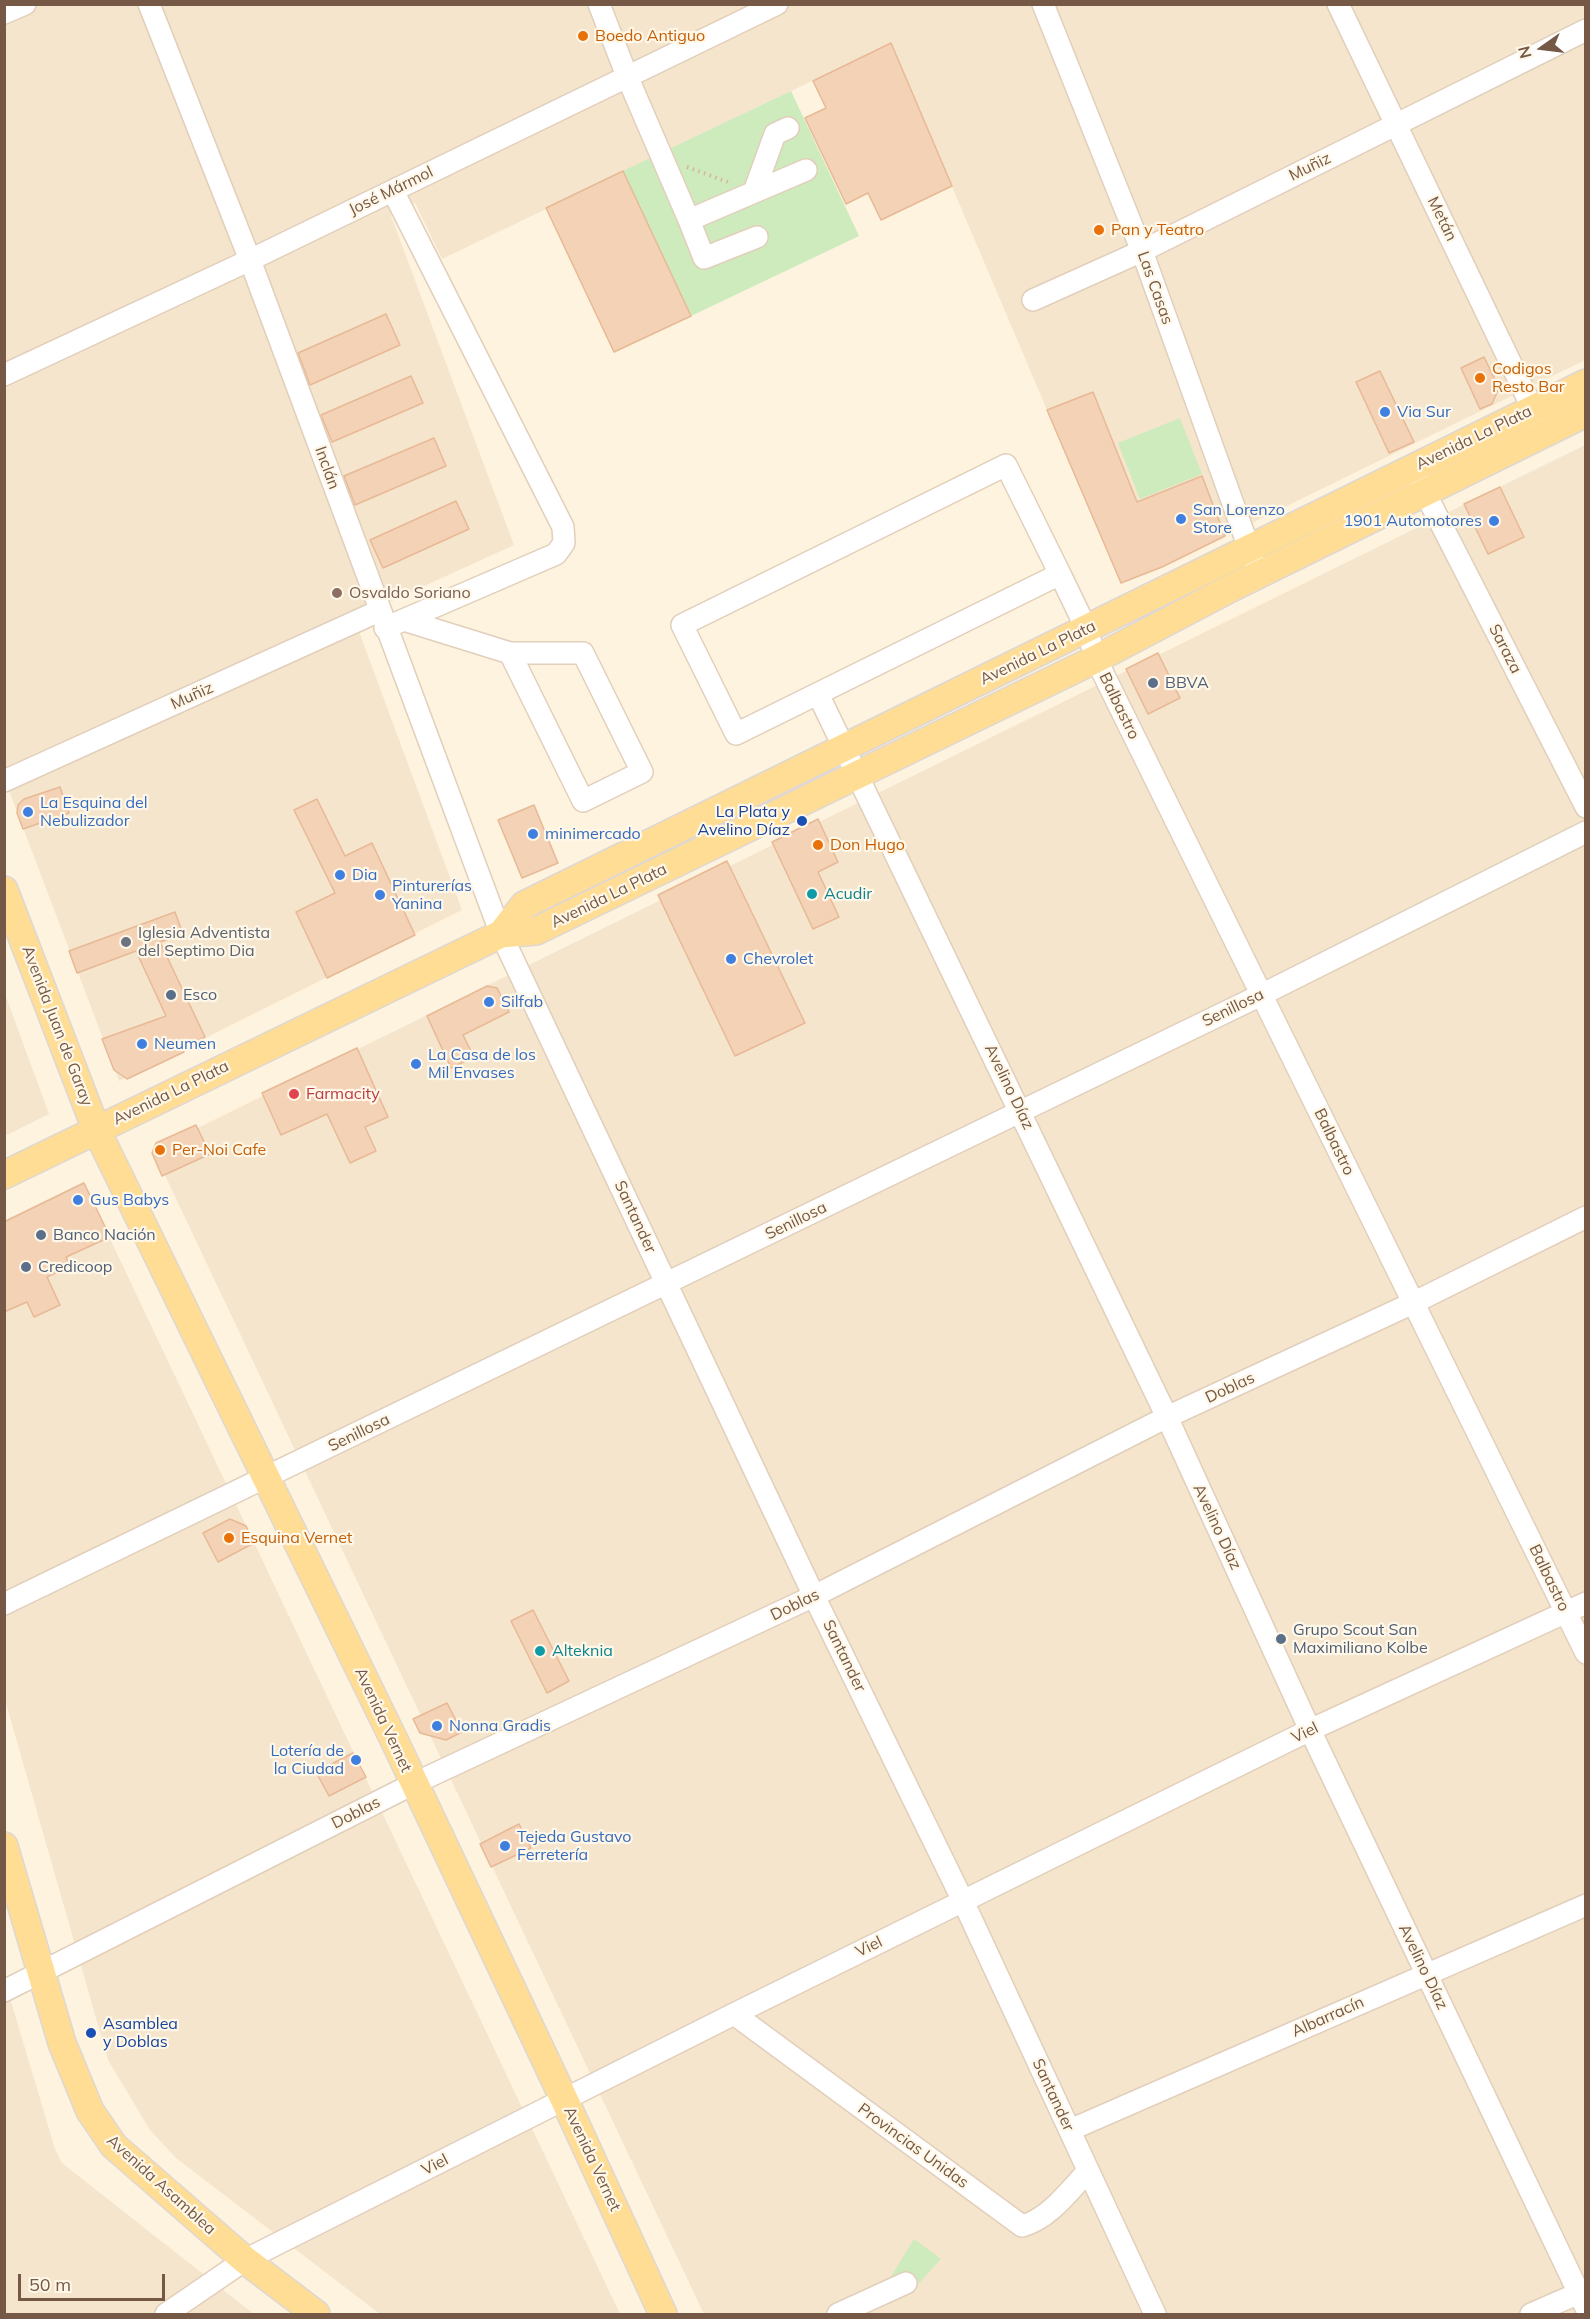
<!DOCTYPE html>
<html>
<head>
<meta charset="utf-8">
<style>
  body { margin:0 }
  #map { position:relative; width:1590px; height:2319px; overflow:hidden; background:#fdf3df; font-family:Mulish,sans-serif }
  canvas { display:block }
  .frame { position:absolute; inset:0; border:6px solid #755946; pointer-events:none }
  .north { position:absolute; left:1512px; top:18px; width:60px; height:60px; -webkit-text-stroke:4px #fff7e7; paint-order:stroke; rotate:256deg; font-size:16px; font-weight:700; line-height:24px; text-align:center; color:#755946 }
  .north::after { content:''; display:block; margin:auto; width:21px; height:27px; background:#755946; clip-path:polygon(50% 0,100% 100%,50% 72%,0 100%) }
  .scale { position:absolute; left:18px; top:2274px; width:147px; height:27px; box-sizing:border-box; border:3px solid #755946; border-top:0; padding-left:8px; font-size:18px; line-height:21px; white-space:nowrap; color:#755946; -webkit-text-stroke:4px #fff7e7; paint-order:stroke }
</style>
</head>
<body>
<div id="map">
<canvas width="1590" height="2319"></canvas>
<div class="frame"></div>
<div class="north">N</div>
<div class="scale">50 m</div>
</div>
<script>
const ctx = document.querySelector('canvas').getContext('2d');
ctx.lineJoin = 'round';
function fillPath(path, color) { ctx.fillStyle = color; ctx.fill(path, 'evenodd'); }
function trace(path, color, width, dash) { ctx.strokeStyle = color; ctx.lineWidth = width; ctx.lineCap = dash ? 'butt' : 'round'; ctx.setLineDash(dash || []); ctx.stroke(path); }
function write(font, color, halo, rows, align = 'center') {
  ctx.font = font + ' Mulish,sans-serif'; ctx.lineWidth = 4.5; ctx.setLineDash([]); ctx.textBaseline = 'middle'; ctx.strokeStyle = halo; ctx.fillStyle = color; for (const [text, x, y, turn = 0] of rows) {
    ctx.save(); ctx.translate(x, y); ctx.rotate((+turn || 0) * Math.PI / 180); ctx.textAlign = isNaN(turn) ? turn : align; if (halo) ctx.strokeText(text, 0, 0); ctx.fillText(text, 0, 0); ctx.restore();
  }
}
fillPath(new Path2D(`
  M 5,5 L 1585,5 L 1585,360 L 1162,567 L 1093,392 L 1047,410 L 891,43 L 442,259 L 415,203 L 391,216 L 514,545 L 354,618 L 462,910 L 119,1081 L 5,780 Z
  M 1585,445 L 1585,2314 L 704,2314 L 153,1150 Z
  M 5,994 L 49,1114 L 5,1136 L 4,1136 Z
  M 83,1182 L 620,2314 L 380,2314 L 176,2158 L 150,2130 L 108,2060 L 5,1700 L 5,1220 Z
  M 4,1978 L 55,2149 L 62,2163 L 254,2314 L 5,2314 Z`), '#f5e5cd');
fillPath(new Path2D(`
  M 791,91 L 859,236 L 691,316 L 623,171 Z
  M 1180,418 L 1202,474 L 1140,499 L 1118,443 Z
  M 914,2239 L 941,2259 L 909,2294 L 890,2278 Z`), '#ceebbe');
const building = new Path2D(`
  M 891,43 L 952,186 L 881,220 L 868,193 L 846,204 L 805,118 L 826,108 L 813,81 Z
  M 623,171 L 691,316 L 614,352 L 546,208 Z
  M 386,314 L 400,345 L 310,385 L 298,353 Z
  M 1484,357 L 1499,388 L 1492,404 L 1480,409 L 1461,368 Z
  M 1380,371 L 1414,442 L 1389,453 L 1356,382 Z
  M 411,376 L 423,403 L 332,442 L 321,415 Z
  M 1093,392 L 1137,502 L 1202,476 L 1225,536 L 1162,567 L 1121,583 L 1047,410 Z
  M 434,438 L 446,466 L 355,505 L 344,476 Z
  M 1500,487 L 1524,537 L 1488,554 L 1464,504 Z
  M 456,501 L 469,529 L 383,568 L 370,540 Z
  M 1158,653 L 1180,698 L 1148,714 L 1126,669 Z
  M 60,787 L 69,813 L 23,829 L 17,813 L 18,805 L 24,799 Z
  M 317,799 L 345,856 L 372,843 L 415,935 L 327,978 L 296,912 L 335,893 L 294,810 Z
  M 534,805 L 558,863 L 522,878 L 498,820 Z
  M 818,819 L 838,862 L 818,872 L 839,917 L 813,929 L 772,842 Z
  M 727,861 L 805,1023 L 735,1056 L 658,895 Z
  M 175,912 L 183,934 L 160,942 L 205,1037 L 181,1049 L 184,1052 L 127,1079 L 114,1070 L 102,1039 L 166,1016 L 136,951 L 77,973 L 69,951 Z
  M 487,986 L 497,988 L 509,1012 L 463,1035 L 474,1057 L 451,1068 L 427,1016 Z
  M 357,1048 L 388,1117 L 365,1127 L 376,1151 L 350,1163 L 327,1114 L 281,1135 L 262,1093 Z
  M 196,1125 L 210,1154 L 162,1176 L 152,1153 L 156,1143 Z
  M 84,1183 L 110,1237 L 66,1257 L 70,1266 L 47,1277 L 60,1305 L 34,1317 L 27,1302 L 4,1312 L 4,1222 Z
  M 230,1519 L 246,1526 L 254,1543 L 218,1562 L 203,1533 Z
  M 533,1610 L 569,1681 L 547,1693 L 511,1621 Z
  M 447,1703 L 462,1732 L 446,1740 L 420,1733 L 413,1719 Z
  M 353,1753 L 366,1777 L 329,1796 L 316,1772 Z
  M 519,1824 L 531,1848 L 491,1867 L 480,1844 Z`);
fillPath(building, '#f4d2b6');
trace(building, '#e7b995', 1.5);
const minor = new Path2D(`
  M 149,4 L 250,260 L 501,934 L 814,1596 L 963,1901 L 1155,2314
  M 599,4 L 627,76 L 689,220 L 806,170
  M 1043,4 L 1142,251 L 1254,562
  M 1338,4 L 1539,422
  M 4,13 L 25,4
  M 754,192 L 775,134 L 788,128
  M 689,220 L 704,258 L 757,237
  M 1033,300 L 1142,251 L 1586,30
  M 4,375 L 250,260 L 777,4
  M 1006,465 L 1060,574 L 736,734 L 682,625 Z
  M 1418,479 L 1586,807
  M 1060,574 L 1087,630 L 1096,659 L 1586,1653
  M 407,621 L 510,653 L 583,653 L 642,772 L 583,801 L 510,653
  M 385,628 L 556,554 L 564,543 L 563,527 L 393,191
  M 818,694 L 1167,1417 L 1310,1730 L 1586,2308
  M 4,781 L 379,611
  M 4,1604 L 1261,995 L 1586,832
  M 4,1991 L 413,1784 L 814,1596 L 1167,1417 L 1413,1303 L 1586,1217
  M 734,2014 L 1022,2226 C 1049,2219 1069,2191 1088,2171
  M 1070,2130 L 1586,1905
  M 166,2314 L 245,2260 L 734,2014 L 1310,1730 L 1586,1603
  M 838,2314 L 906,2283
  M 1531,2314 L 1586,2290`);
const major = new Path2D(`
  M 4,890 L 96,1129 L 395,1742 L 564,2099 L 663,2314
  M 501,934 L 524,905 L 1586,383
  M 4,1175 L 501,934 L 536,931 L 1096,659 L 1231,588 L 1586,413
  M 4,1846 L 62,2043 L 90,2111 L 114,2146 L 245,2260 L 316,2314`);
trace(minor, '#e2cfbb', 24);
trace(major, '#ded7d3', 30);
trace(new Path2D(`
  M 687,167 L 728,182`), '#d8b599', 4, [1.5, 4.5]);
trace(minor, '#fff', 21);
trace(major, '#ffdd95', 27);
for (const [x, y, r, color] of [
  [583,36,6,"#e8710a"],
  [1099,230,6,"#e8710a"],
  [1480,378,6,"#e8710a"],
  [1385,412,6,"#3f7fe0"],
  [1181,519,6,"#3f7fe0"],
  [1494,521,6,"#3f7fe0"],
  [337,593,6,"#8d6e63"],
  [1153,683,6,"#5c6f8a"],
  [28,812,6,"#3f7fe0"],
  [802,821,6,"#1a4fb4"],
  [533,834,6,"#3f7fe0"],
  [818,845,6,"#e8710a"],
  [340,875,6,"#3f7fe0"],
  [812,894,6,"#0f9aa8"],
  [380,895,6,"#3f7fe0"],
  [126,942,6,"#6b7280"],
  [731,959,6,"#3f7fe0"],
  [171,995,6,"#5c6f8a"],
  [489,1002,6,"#3f7fe0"],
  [142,1044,6,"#3f7fe0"],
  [416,1064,6,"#3f7fe0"],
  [294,1094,6,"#e0444e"],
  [160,1150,6,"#e8710a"],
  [78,1200,6,"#3f7fe0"],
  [41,1235,6,"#5c6f8a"],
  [26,1267,6,"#5c6f8a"],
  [229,1538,6,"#e8710a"],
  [1281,1639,6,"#5c6f8a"],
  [540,1651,6,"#0f9aa8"],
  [437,1726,6,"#3f7fe0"],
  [356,1760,6,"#3f7fe0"],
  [505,1846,6,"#3f7fe0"],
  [91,2033,6,"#1a4fb4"]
]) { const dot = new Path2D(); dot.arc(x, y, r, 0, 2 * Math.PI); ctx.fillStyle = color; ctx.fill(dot); trace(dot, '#fff7e7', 2); }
write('16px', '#c56008', '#fff7e7', [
  ["Boedo Antiguo",595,36],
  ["Pan y Teatro",1111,230],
  ["Codigos",1492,369],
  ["Resto Bar",1492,387],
  ["Don Hugo",830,845],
  ["Per-Noi Cafe",172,1150],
  ["Esquina Vernet",241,1538]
], 'left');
write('16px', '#755946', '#fff7e7', [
  ["Muñiz",1310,167,-26],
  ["José Mármol",391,191,-26],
  ["Metán",1442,219,64],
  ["Las Casas",1155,288,70],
  ["Avenida La Plata",1474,438,-26],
  ["Inclán",327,468,70],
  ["Saraza",1505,649,63],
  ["Avenida La Plata",1038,653,-26],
  ["Muñiz",192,696,-24],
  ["Balbastro",1119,706,64],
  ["Avenida La Plata",609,896,-26],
  ["Senillosa",1233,1008,-26],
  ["Avenida Juan de Garay",57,1026,69],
  ["Avelino Díaz",1009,1087,64],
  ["Avenida La Plata",171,1093,-26],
  ["Balbastro",1334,1142,64],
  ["Santander",635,1217,65],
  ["Senillosa",796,1221,-26],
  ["Doblas",1230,1388,-25],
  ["Senillosa",359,1433,-26],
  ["Avelino Díaz",1217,1527,65],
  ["Balbastro",1549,1578,64],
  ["Doblas",795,1605,-26],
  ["Santander",844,1656,64],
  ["Avenida Vernet",383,1720,65],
  ["Viel",1305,1733,-26],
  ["Doblas",356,1813,-27],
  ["Viel",869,1947,-26],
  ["Avelino Díaz",1423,1967,64],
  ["Albarracín",1328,2017,-24],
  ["Santander",1053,2095,65],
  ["Provincias Unidas",913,2146,36],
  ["Avenida Vernet",592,2159,65],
  ["Viel",435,2165,-27],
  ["Avenida Asamblea",161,2185,42]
]);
write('16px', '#366cbe', '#fff7e7', [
  ["Via Sur",1397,412],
  ["San Lorenzo",1193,510],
  ["Store",1193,528],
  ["1901 Automotores",1482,521,"right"],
  ["La Esquina del",40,803],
  ["Nebulizador",40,821],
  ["minimercado",545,834],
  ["Dia",352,875],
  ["Pinturerías",392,886],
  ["Yanina",392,904],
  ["Chevrolet",743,959],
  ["Silfab",501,1002],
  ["Neumen",154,1044],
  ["La Casa de los",428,1055],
  ["Mil Envases",428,1073],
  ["Gus Babys",90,1200],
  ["Nonna Gradis",449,1726],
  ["Lotería de",344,1751,"right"],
  ["la Ciudad",344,1769,"right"],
  ["Tejeda Gustavo",517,1837],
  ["Ferretería",517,1855]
], 'left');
write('16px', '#785e54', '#fff7e7', [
  ["Osvaldo Soriano",349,593]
], 'left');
write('16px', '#4e5e75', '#fff7e7', [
  ["BBVA",1165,683],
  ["Esco",183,995],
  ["Banco Nación",53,1235],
  ["Credicoop",38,1267],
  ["Grupo Scout San",1293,1630],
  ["Maximiliano Kolbe",1293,1648]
], 'left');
write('16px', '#164399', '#fff7e7', [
  ["La Plata y",790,812],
  ["Avelino Díaz",790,830],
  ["Asamblea",103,2024,"left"],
  ["y Doblas",103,2042,"left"]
], 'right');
write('16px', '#0d838f', '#fff7e7', [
  ["Acudir",824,894],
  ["Alteknia",552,1651]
], 'left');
write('16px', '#5b616d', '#fff7e7', [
  ["Iglesia Adventista",138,933],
  ["del Septimo Dia",138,951]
], 'left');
write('16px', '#be3a42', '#fff7e7', [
  ["Farmacity",306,1094]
], 'left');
</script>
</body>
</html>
